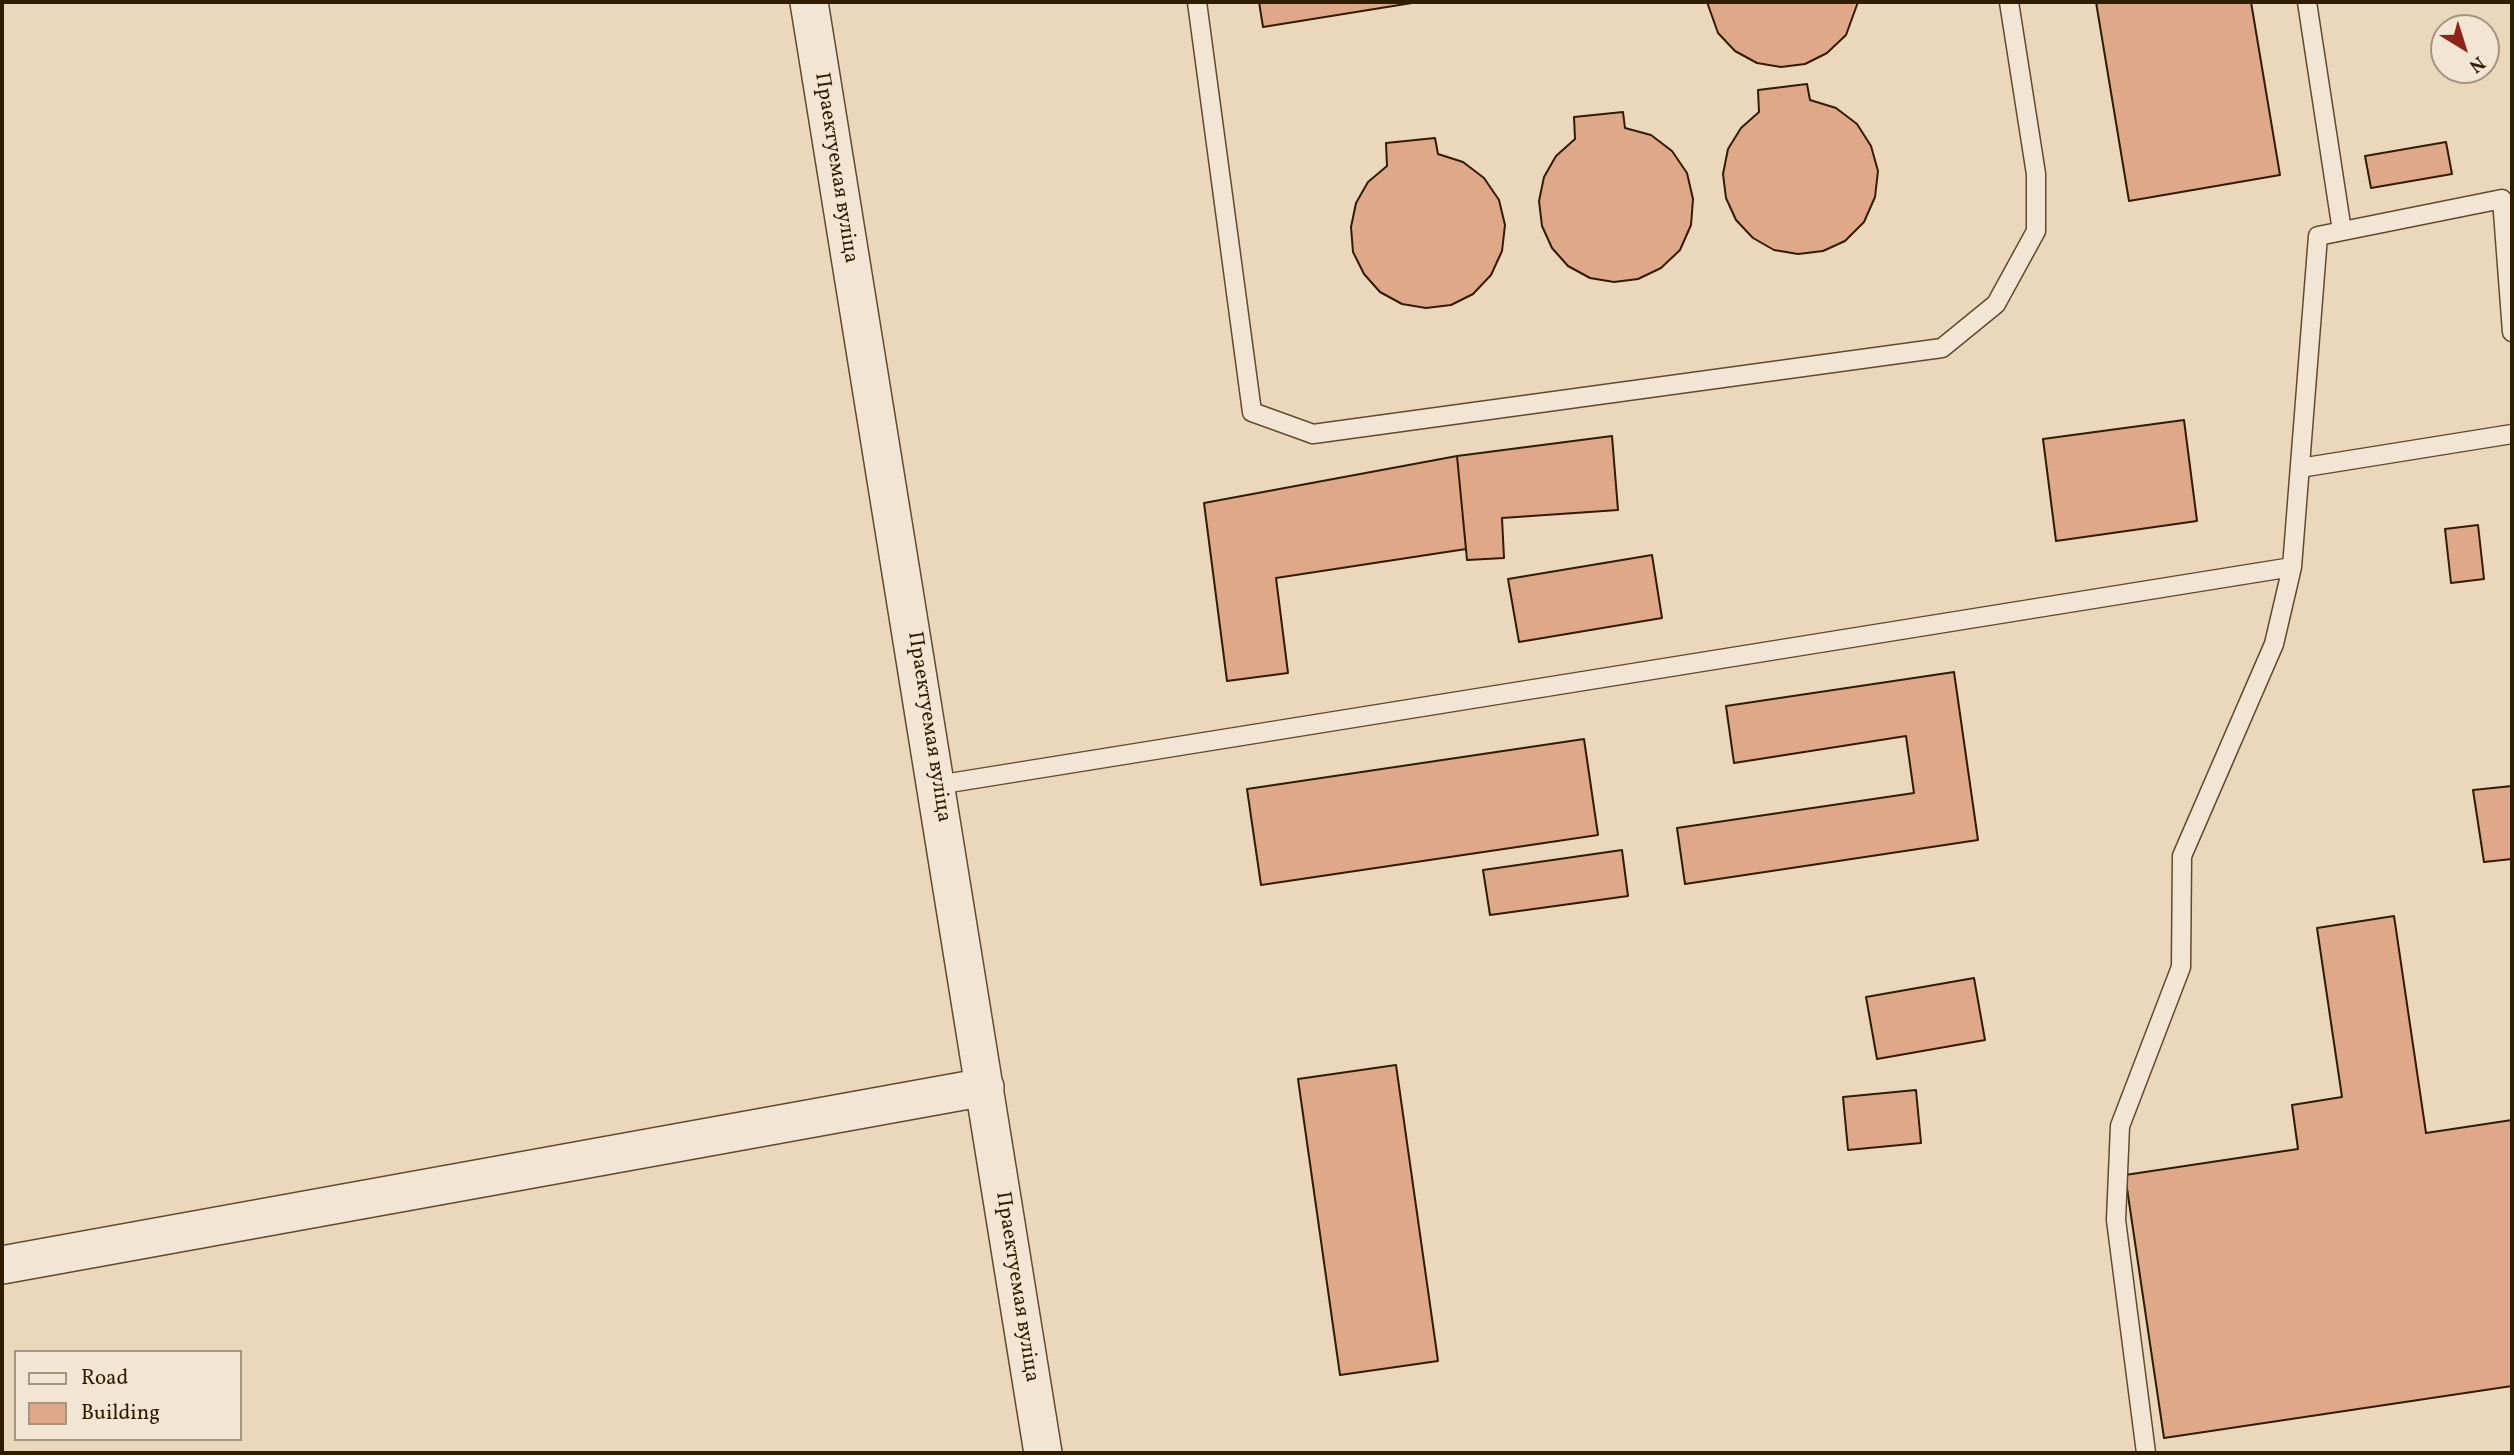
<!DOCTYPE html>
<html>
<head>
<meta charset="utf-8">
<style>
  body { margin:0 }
  #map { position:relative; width:2514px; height:1455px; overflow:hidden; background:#ebd7bb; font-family:Vollkorn,serif }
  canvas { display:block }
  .frame { position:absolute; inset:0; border:4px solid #301c00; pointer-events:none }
  .legend { position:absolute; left:14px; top:1350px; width:228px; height:91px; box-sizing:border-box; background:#f2e5d3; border:2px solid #a4957f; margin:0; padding:9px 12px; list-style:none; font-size:21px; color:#301c00 }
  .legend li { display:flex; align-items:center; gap:14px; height:35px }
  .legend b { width:35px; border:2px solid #a4957f }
  .north { position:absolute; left:2430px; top:14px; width:70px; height:70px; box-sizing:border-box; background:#f2e5d3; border:2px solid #a4957f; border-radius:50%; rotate:142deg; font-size:19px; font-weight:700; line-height:28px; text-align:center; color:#301c00 }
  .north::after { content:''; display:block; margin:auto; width:24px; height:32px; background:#8f2418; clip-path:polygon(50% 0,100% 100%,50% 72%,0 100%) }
</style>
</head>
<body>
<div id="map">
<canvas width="2514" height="1455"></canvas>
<div class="frame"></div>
<ul class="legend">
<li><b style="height:9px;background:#f2e5d3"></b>Road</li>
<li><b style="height:19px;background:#dfa989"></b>Building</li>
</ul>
<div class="north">N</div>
</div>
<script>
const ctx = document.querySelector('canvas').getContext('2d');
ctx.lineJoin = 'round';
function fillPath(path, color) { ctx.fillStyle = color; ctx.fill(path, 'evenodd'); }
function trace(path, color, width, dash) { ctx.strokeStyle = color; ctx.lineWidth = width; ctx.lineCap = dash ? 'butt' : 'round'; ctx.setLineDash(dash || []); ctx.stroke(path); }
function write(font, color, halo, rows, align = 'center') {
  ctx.font = font + ' Vollkorn,serif'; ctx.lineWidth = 5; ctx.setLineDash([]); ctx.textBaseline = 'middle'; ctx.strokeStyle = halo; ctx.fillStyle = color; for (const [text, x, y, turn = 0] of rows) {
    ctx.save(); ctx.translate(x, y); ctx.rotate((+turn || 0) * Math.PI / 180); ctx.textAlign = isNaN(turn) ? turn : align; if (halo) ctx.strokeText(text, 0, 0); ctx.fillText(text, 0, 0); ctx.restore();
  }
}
const building = new Path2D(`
  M 1259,2 L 1418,2 L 1263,27 Z
  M 1707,2 L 1858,2 L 1846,35 L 1827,53 L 1805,64 L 1781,67 L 1757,63 L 1735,51 L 1718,33 Z
  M 2096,2 L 2251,2 L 2280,175 L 2129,201 Z
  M 1807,84 L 1810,100 L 1836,108 L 1857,124 L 1871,146 L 1878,171 L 1875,197 L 1864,222 L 1845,241 L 1823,251 L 1798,254 L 1774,250 L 1753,238 L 1736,220 L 1726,198 L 1723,174 L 1728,149 L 1741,128 L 1759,112 L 1758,90 Z
  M 1623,112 L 1625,128 L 1651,135 L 1672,151 L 1687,173 L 1693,199 L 1691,225 L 1680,250 L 1661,268 L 1638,279 L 1614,282 L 1590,278 L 1568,266 L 1552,248 L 1542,226 L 1539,201 L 1544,177 L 1556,156 L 1575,139 L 1574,117 Z
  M 1435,138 L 1438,154 L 1463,162 L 1484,178 L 1499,200 L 1505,225 L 1502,251 L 1491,275 L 1473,294 L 1451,305 L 1426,308 L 1402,304 L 1380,292 L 1364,274 L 1353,252 L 1351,227 L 1356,203 L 1368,182 L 1387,166 L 1386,143 Z
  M 2446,142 L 2452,174 L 2371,188 L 2365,156 Z
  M 2184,420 L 2197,521 L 2056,541 L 2043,439 Z
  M 1612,436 L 1618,510 L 1502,518 L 1504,558 L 1467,560 L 1457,456 Z
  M 1457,456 L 1466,549 L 1276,578 L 1288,673 L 1227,681 L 1204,503 Z
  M 2478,525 L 2484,579 L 2451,583 L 2445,529 Z
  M 1652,555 L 1662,618 L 1519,642 L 1508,579 Z
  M 1954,672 L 1978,840 L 1685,884 L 1677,828 L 1914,793 L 1906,736 L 1734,763 L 1726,706 Z
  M 1584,739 L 1598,835 L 1261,885 L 1247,789 Z
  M 2512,786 L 2512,859 L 2484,862 L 2473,790 Z
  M 1622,850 L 1628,896 L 1490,915 L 1483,870 Z
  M 2394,916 L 2426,1133 L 2512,1120 L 2512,1386 L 2164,1438 L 2125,1175 L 2298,1149 L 2292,1105 L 2342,1097 L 2317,928 Z
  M 1974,978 L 1985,1040 L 1877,1059 L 1866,997 Z
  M 1396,1065 L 1438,1361 L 1340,1375 L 1298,1079 Z
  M 1916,1090 L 1921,1143 L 1848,1150 L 1843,1097 Z`);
fillPath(building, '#dfa989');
trace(building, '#301c00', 2);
const lane = new Path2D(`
  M 1197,2 L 1252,412 L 1313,434 L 1942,348 L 1996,304 L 2036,231 L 2036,174 L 2009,2
  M 2307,2 L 2342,231
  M 2300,468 L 2512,434
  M 2292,567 L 2318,236 L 2502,199 L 2512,332
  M 937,785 L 2292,567 L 2274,644 L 2182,856 L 2181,967 L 2120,1126 L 2116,1220 L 2146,1453`);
const street = new Path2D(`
  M 809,2 L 1043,1453
  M 2,1265 L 985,1087`);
trace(lane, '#5f4b2f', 21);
trace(street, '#5f4b2f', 40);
trace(lane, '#f2e5d3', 18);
trace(street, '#f2e5d3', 37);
write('21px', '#301c00', '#f2e5d3', [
  ["Праектуемая вуліца",835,168,81],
  ["Праектуемая вуліца",928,727,81],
  ["Праектуемая вуліца",1016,1287,81]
]);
</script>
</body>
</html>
